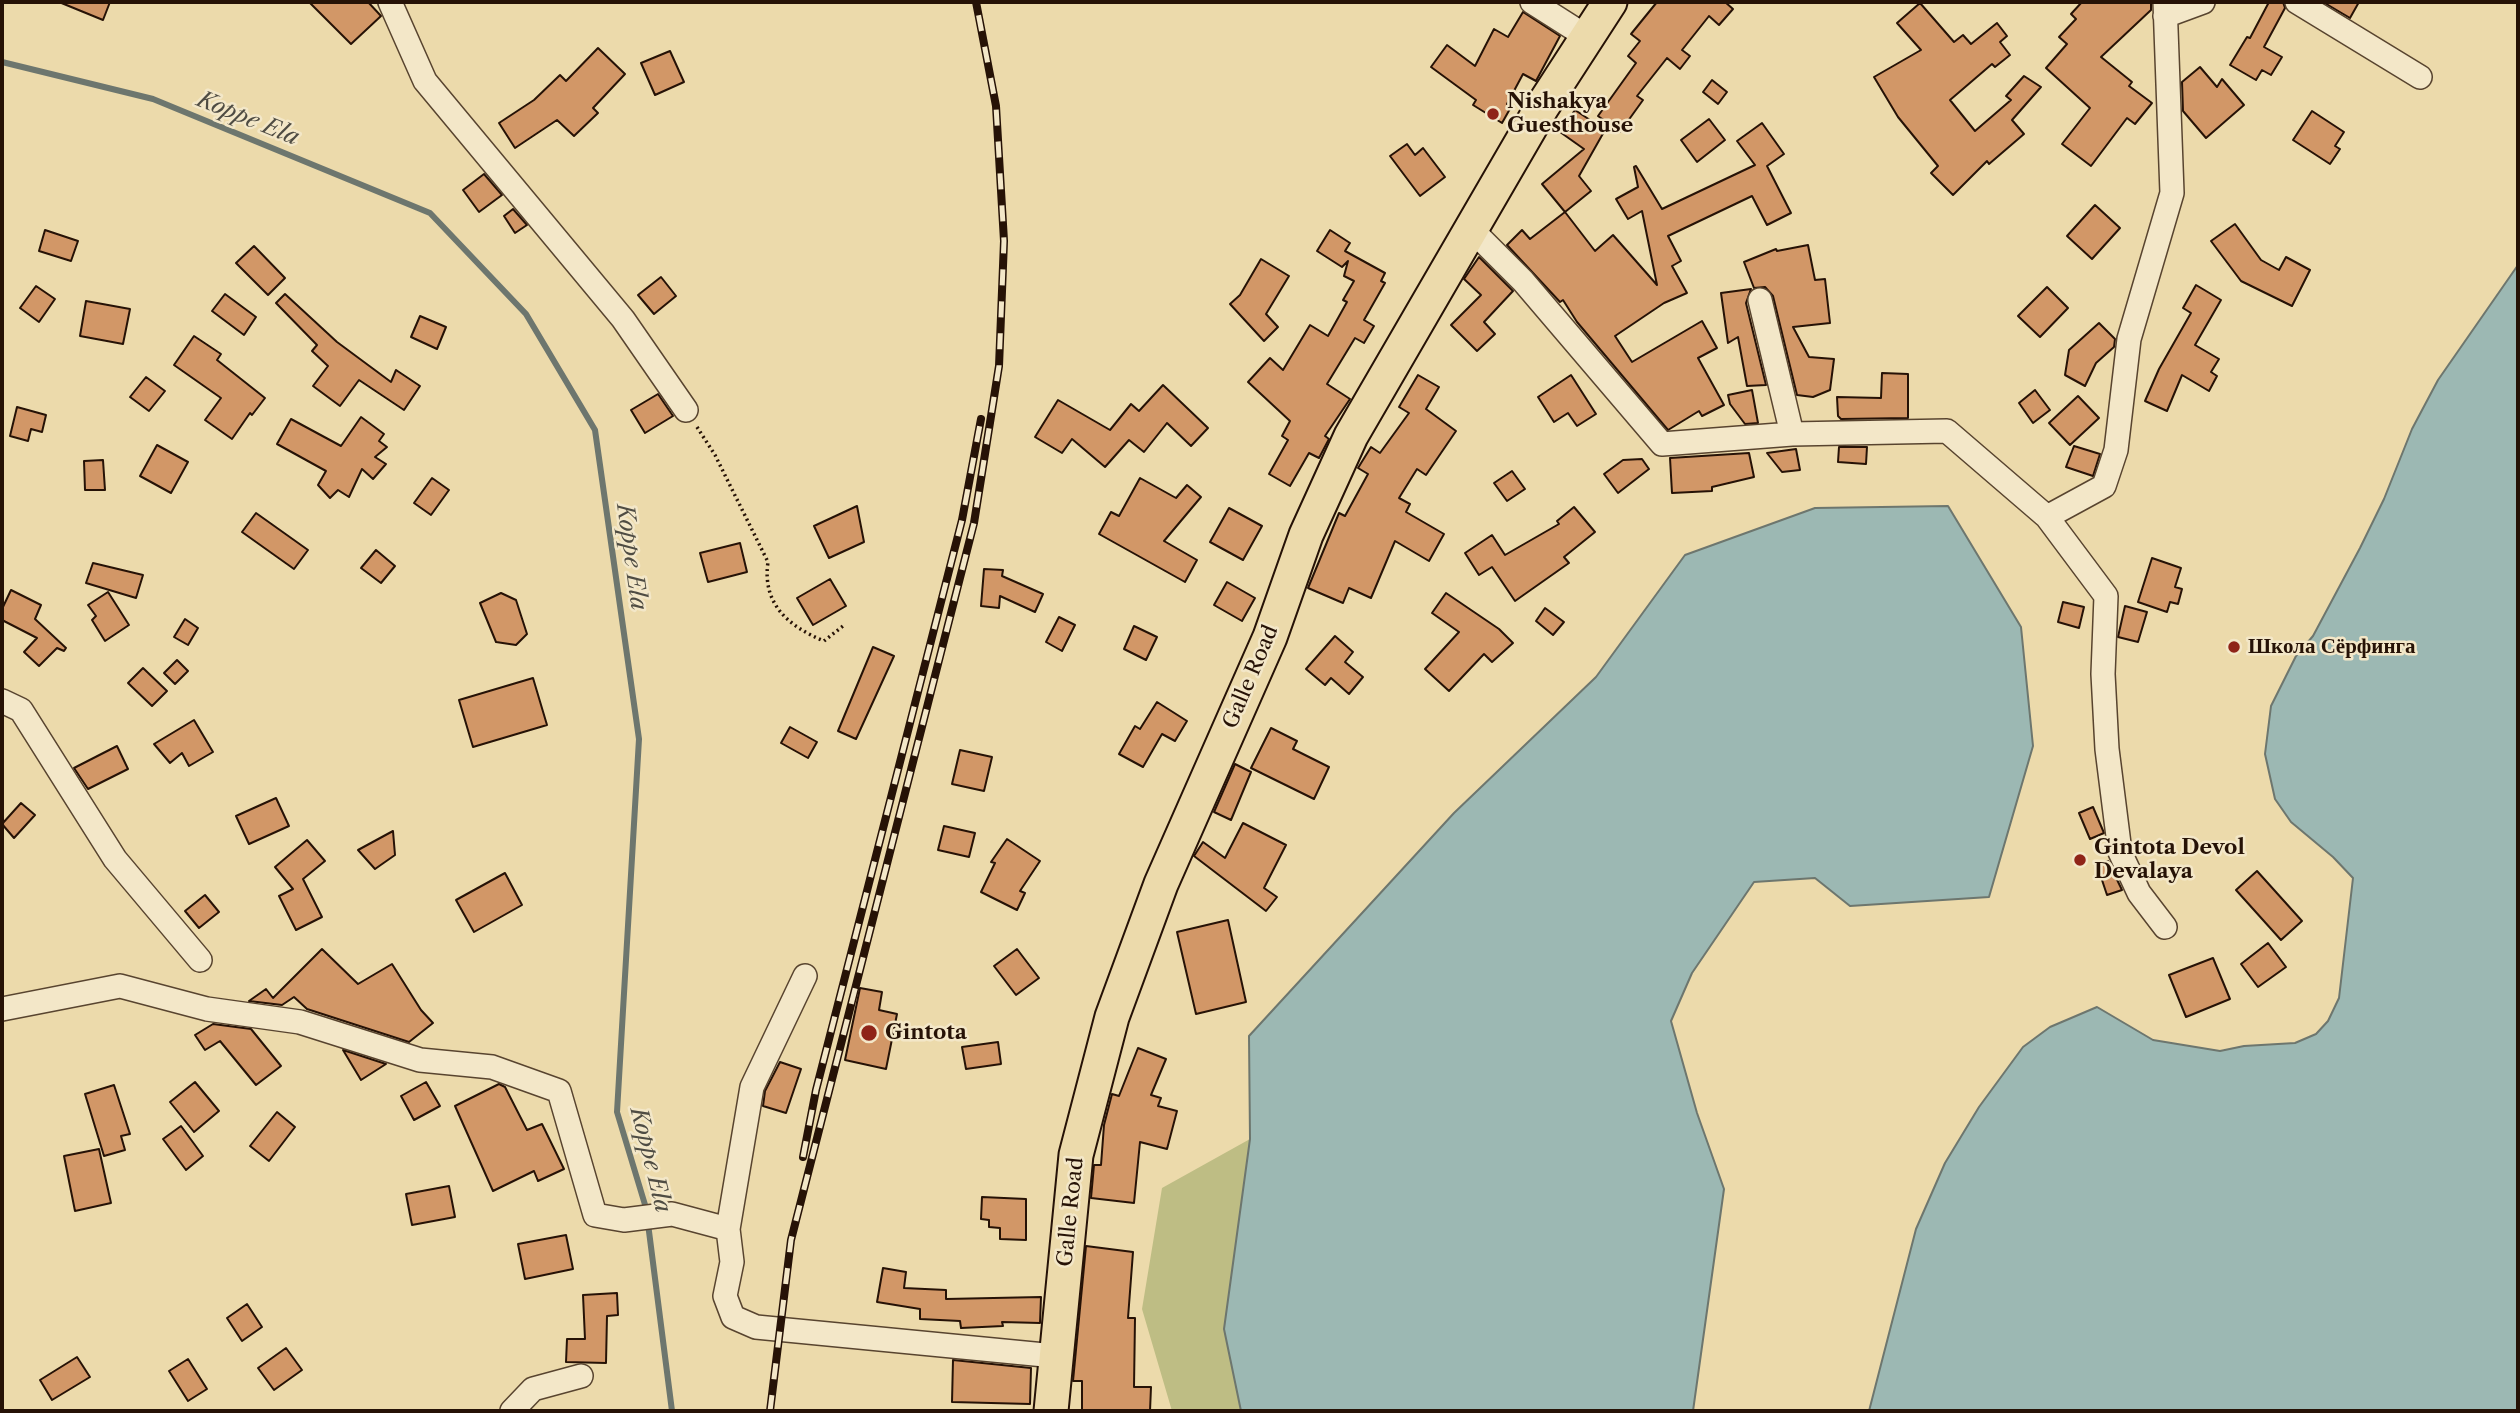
<!DOCTYPE html>
<html>
<head>
<meta charset="utf-8">
<style>
  body { margin:0 }
  #map { position:relative; width:2520px; height:1413px; overflow:hidden; background:#ecdaab; font-family:"Libre Caslon Text",serif }
  canvas { display:block }
  .frame { position:absolute; inset:0; border:4px solid #261206; pointer-events:none }
</style>
</head>
<body>
<div id="map">
<canvas width="2520" height="1413"></canvas>
<div class="frame"></div>
</div>
<script>
const ctx = document.querySelector('canvas').getContext('2d');
ctx.lineJoin = 'round';
function fillPath(path, color) { ctx.fillStyle = color; ctx.fill(path, 'evenodd'); }
function trace(path, color, width, dash) { ctx.strokeStyle = color; ctx.lineWidth = width; ctx.lineCap = dash ? 'butt' : 'round'; ctx.setLineDash(dash || []); ctx.stroke(path); }
function write(font, color, halo, rows, align = 'center') {
  ctx.font = font + ' "Libre Caslon Text",serif'; ctx.lineWidth = 5; ctx.setLineDash([]); ctx.textBaseline = 'middle'; ctx.strokeStyle = halo; ctx.fillStyle = color; for (const [text, x, y, turn = 0] of rows) {
    ctx.save(); ctx.translate(x, y); ctx.rotate((+turn || 0) * Math.PI / 180); ctx.textAlign = isNaN(turn) ? turn : align; if (halo) ctx.strokeText(text, 0, 0); ctx.fillText(text, 0, 0); ctx.restore();
  }
}
fillPath(new Path2D(`
  M 1250,1139 L 1224,1329 L 1241,1411 L 1172,1411 L 1142,1309 L 1162,1188 Z`), '#bebd84');
const water = new Path2D(`
  M 2518,265 L 2518,1411 L 1869,1411 L 1916,1229 L 1945,1163 L 1979,1107 L 2023,1047 L 2050,1027 L 2097,1007 L 2153,1040 L 2220,1051 L 2244,1046 L 2295,1043 L 2316,1034 L 2328,1021 L 2339,998 L 2353,878 L 2333,857 L 2291,822 L 2275,799 L 2265,754 L 2271,706 L 2296,656 L 2313,636 L 2360,548 L 2384,499 L 2412,429 L 2438,380 Z
  M 1948,506 L 2021,627 L 2033,746 L 1989,897 L 1850,906 L 1815,878 L 1754,882 L 1692,973 L 1671,1021 L 1697,1113 L 1724,1189 L 1693,1411 L 1241,1411 L 1224,1329 L 1250,1139 L 1249,1036 L 1454,813 L 1596,677 L 1685,555 L 1815,508 Z`);
fillPath(water, '#9cb8b3');
trace(water, '#6d766e', 2);
trace(new Path2D(`
  M 2,62 L 153,99 L 430,213 L 526,314 L 595,430 L 639,739 L 617,1112 L 646,1208 L 672,1411`), '#6d766e', 6);
const building = new Path2D(`
  M 59,2 L 110,2 L 103,20 Z
  M 309,2 L 368,2 L 381,16 L 351,44 Z
  M 1657,2 L 1725,2 L 1733,9 L 1719,25 L 1709,16 L 1682,50 L 1690,56 L 1680,69 L 1667,58 L 1637,96 L 1643,100 L 1620,132 L 1598,116 L 1636,63 L 1628,56 L 1640,41 L 1631,34 Z
  M 2082,2 L 2151,2 L 2151,10 L 2101,57 L 2132,82 L 2129,86 L 2152,103 L 2135,124 L 2127,118 L 2091,166 L 2062,144 L 2090,108 L 2046,68 L 2067,44 L 2059,37 L 2076,19 L 2071,14 Z
  M 2269,2 L 2283,2 L 2285,8 L 2264,47 L 2282,57 L 2271,75 L 2262,70 L 2256,80 L 2230,65 L 2247,37 L 2250,38 Z
  M 2323,2 L 2359,2 L 2350,18 Z
  M 1920,3 L 1954,42 L 1963,35 L 1971,44 L 1997,23 L 2007,36 L 2000,42 L 2010,55 L 1995,67 L 1992,64 L 1950,100 L 1975,131 L 2011,100 L 2006,96 L 2024,76 L 2041,87 L 2012,120 L 2024,134 L 1989,164 L 1987,161 L 1953,195 L 1931,173 L 1938,166 L 1898,117 L 1874,77 L 1921,50 L 1897,23 Z
  M 1523,12 L 1560,36 L 1536,81 L 1523,74 L 1507,104 L 1511,107 L 1502,123 L 1473,105 L 1476,100 L 1431,67 L 1447,45 L 1475,66 L 1494,29 L 1508,37 Z
  M 598,48 L 625,74 L 593,108 L 598,113 L 574,136 L 557,120 L 515,148 L 499,123 L 534,100 L 560,75 L 566,81 Z
  M 670,51 L 684,82 L 655,95 L 641,63 Z
  M 2200,67 L 2217,87 L 2222,79 L 2244,105 L 2206,138 L 2183,111 L 2182,82 Z
  M 1712,80 L 1727,92 L 1718,104 L 1703,92 Z
  M 1575,110 L 1605,130 L 1579,176 L 1591,191 L 1565,212 L 1542,184 L 1584,149 L 1560,132 Z
  M 2312,111 L 2344,132 L 2335,146 L 2340,149 L 2330,164 L 2293,140 Z
  M 1709,119 L 1725,140 L 1697,162 L 1681,140 Z
  M 1762,123 L 1784,154 L 1767,166 L 1791,213 L 1767,225 L 1752,196 L 1668,236 L 1681,261 L 1672,266 L 1687,293 L 1664,303 L 1615,336 L 1632,362 L 1702,321 L 1717,348 L 1698,358 L 1724,405 L 1702,416 L 1699,411 L 1668,430 L 1577,322 L 1563,300 L 1560,302 L 1507,245 L 1522,230 L 1530,239 L 1565,212 L 1595,251 L 1613,235 L 1657,285 L 1642,211 L 1628,219 L 1616,199 L 1638,187 L 1634,167 L 1636,166 L 1662,209 L 1755,165 L 1737,141 Z
  M 1407,144 L 1415,155 L 1423,148 L 1445,177 L 1420,196 L 1390,156 Z
  M 484,174 L 502,195 L 479,212 L 463,190 Z
  M 2095,205 L 2120,228 L 2092,259 L 2067,236 Z
  M 513,209 L 527,225 L 515,233 L 504,216 Z
  M 2235,224 L 2261,260 L 2279,270 L 2286,257 L 2310,270 L 2292,306 L 2241,281 L 2211,241 Z
  M 45,230 L 78,241 L 71,261 L 39,251 Z
  M 1330,230 L 1350,243 L 1345,251 L 1385,273 L 1381,281 L 1385,283 L 1364,320 L 1374,326 L 1364,343 L 1355,338 L 1327,384 L 1350,399 L 1325,436 L 1329,439 L 1319,458 L 1309,453 L 1290,486 L 1269,474 L 1288,440 L 1282,436 L 1290,421 L 1248,382 L 1270,358 L 1283,370 L 1310,325 L 1328,336 L 1347,302 L 1343,300 L 1354,281 L 1344,276 L 1348,261 L 1342,267 L 1317,251 Z
  M 1808,245 L 1815,280 L 1825,279 L 1830,323 L 1793,327 L 1809,357 L 1834,359 L 1830,390 L 1813,397 L 1797,395 L 1773,296 L 1765,287 L 1754,288 L 1744,262 L 1776,249 L 1777,251 Z
  M 254,246 L 285,278 L 268,295 L 236,263 Z
  M 1479,257 L 1513,291 L 1484,322 L 1495,334 L 1477,351 L 1451,325 L 1481,295 L 1464,279 Z
  M 1261,259 L 1289,276 L 1266,314 L 1278,327 L 1264,341 L 1230,304 L 1240,295 Z
  M 661,277 L 676,296 L 654,314 L 638,295 Z
  M 2196,285 L 2221,300 L 2195,345 L 2219,359 L 2211,372 L 2217,376 L 2209,391 L 2182,375 L 2167,411 L 2145,401 L 2159,369 L 2191,313 L 2183,308 Z
  M 36,286 L 55,299 L 39,322 L 20,308 Z
  M 2047,287 L 2068,308 L 2040,337 L 2018,316 Z
  M 1751,289 L 1746,303 L 1766,385 L 1747,386 L 1738,337 L 1728,343 L 1721,293 Z
  M 225,294 L 256,317 L 244,335 L 212,311 Z
  M 285,294 L 337,342 L 391,382 L 396,370 L 420,386 L 404,410 L 359,380 L 340,406 L 313,386 L 328,366 L 312,351 L 317,345 L 276,303 Z
  M 86,301 L 130,309 L 123,344 L 80,336 Z
  M 420,316 L 446,327 L 437,349 L 411,337 Z
  M 2099,323 L 2115,339 L 2114,347 L 2096,363 L 2085,386 L 2065,375 L 2069,350 Z
  M 194,336 L 221,354 L 217,360 L 265,398 L 252,415 L 250,413 L 232,439 L 205,420 L 221,398 L 174,365 Z
  M 1882,373 L 1908,374 L 1908,418 L 1841,419 L 1838,416 L 1837,397 L 1881,398 Z
  M 1418,375 L 1439,387 L 1426,409 L 1456,431 L 1426,475 L 1417,469 L 1399,498 L 1410,504 L 1406,512 L 1444,534 L 1429,561 L 1395,541 L 1371,598 L 1349,588 L 1343,603 L 1308,588 L 1339,513 L 1345,516 L 1368,474 L 1358,468 L 1371,447 L 1380,453 L 1409,413 L 1399,407 Z
  M 1571,375 L 1596,414 L 1577,426 L 1568,413 L 1554,422 L 1538,397 Z
  M 146,377 L 165,391 L 149,411 L 130,397 Z
  M 1163,385 L 1208,428 L 1191,446 L 1167,423 L 1144,452 L 1129,440 L 1105,467 L 1072,439 L 1062,453 L 1035,437 L 1058,400 L 1110,430 L 1131,404 L 1139,411 Z
  M 1752,390 L 1758,423 L 1745,424 L 1730,404 L 1728,395 Z
  M 2035,390 L 2050,410 L 2033,423 L 2019,403 Z
  M 658,394 L 673,416 L 645,433 L 631,410 Z
  M 2078,396 L 2099,418 L 2070,445 L 2049,423 Z
  M 17,407 L 46,415 L 42,432 L 31,429 L 28,441 L 10,436 Z
  M 361,417 L 384,434 L 379,441 L 387,447 L 375,457 L 386,464 L 373,479 L 362,469 L 349,497 L 338,490 L 330,498 L 318,485 L 326,471 L 277,444 L 291,419 L 341,446 Z
  M 157,445 L 188,462 L 171,493 L 140,476 Z
  M 2074,446 L 2100,454 L 2093,476 L 2066,467 Z
  M 1839,447 L 1867,447 L 1866,464 L 1838,462 Z
  M 1796,449 L 1800,470 L 1782,472 L 1767,453 Z
  M 1749,453 L 1754,477 L 1712,487 L 1712,491 L 1672,493 L 1670,458 Z
  M 1642,459 L 1649,469 L 1618,493 L 1604,474 L 1623,460 Z
  M 103,460 L 105,490 L 85,490 L 84,461 Z
  M 1512,471 L 1525,489 L 1507,501 L 1494,483 Z
  M 432,478 L 449,490 L 431,515 L 414,503 Z
  M 1140,478 L 1176,498 L 1187,485 L 1201,497 L 1164,541 L 1197,560 L 1185,582 L 1099,534 L 1111,512 L 1119,516 Z
  M 857,506 L 864,542 L 829,558 L 814,526 Z
  M 1574,507 L 1595,532 L 1564,557 L 1569,563 L 1515,601 L 1492,567 L 1479,575 L 1465,553 L 1492,535 L 1505,555 L 1559,524 L 1557,521 Z
  M 1229,508 L 1262,526 L 1243,560 L 1210,542 Z
  M 256,513 L 308,550 L 294,569 L 242,532 Z
  M 740,543 L 747,572 L 708,582 L 700,553 Z
  M 376,550 L 395,566 L 381,583 L 361,568 Z
  M 2152,558 L 2181,568 L 2175,587 L 2182,589 L 2178,604 L 2170,602 L 2167,612 L 2138,602 Z
  M 93,563 L 143,575 L 136,598 L 86,583 Z
  M 984,569 L 1003,570 L 1002,576 L 1043,594 L 1035,612 L 1000,596 L 999,608 L 981,606 Z
  M 830,579 L 846,606 L 813,625 L 797,598 Z
  M 1227,582 L 1255,598 L 1242,621 L 1214,605 Z
  M 11,590 L 41,605 L 35,619 L 66,648 L 64,651 L 57,648 L 39,666 L 24,652 L 37,638 L 2,620 L 2,609 Z
  M 108,592 L 129,625 L 105,641 L 92,620 L 96,616 L 88,605 Z
  M 501,593 L 516,600 L 527,634 L 516,645 L 496,642 L 480,603 Z
  M 1446,593 L 1499,629 L 1513,643 L 1492,662 L 1484,654 L 1449,691 L 1425,669 L 1459,632 L 1432,613 Z
  M 2063,602 L 2084,607 L 2079,628 L 2058,622 Z
  M 2125,606 L 2147,612 L 2138,642 L 2118,637 Z
  M 1545,608 L 1564,622 L 1553,635 L 1536,621 Z
  M 1059,617 L 1075,625 L 1062,651 L 1046,642 Z
  M 185,619 L 198,628 L 188,645 L 174,637 Z
  M 1134,626 L 1157,637 L 1146,660 L 1124,649 Z
  M 1335,636 L 1353,652 L 1345,662 L 1363,677 L 1349,694 L 1331,678 L 1325,685 L 1306,669 Z
  M 873,647 L 894,656 L 856,739 L 838,731 Z
  M 177,660 L 188,671 L 175,684 L 164,673 Z
  M 143,668 L 167,691 L 152,706 L 128,683 Z
  M 533,678 L 547,725 L 473,747 L 459,700 Z
  M 1157,702 L 1187,721 L 1175,741 L 1162,734 L 1143,767 L 1119,754 L 1135,726 L 1140,729 Z
  M 194,720 L 213,752 L 189,766 L 182,753 L 170,763 L 154,744 Z
  M 790,727 L 817,742 L 808,758 L 781,743 Z
  M 1271,728 L 1297,741 L 1293,749 L 1329,767 L 1314,799 L 1251,768 Z
  M 117,746 L 128,769 L 88,789 L 74,768 Z
  M 960,750 L 992,757 L 984,791 L 952,784 Z
  M 1235,764 L 1251,772 L 1231,820 L 1214,812 Z
  M 276,798 L 289,826 L 249,844 L 236,816 Z
  M 21,803 L 35,815 L 14,838 L 2,824 Z
  M 2093,807 L 2104,833 L 2090,839 L 2079,813 Z
  M 1243,823 L 1286,845 L 1264,888 L 1277,897 L 1266,911 L 1194,856 L 1203,842 L 1225,858 Z
  M 944,826 L 975,833 L 969,857 L 938,850 Z
  M 393,831 L 395,855 L 375,869 L 358,850 Z
  M 1007,839 L 1040,861 L 1020,891 L 1025,893 L 1017,910 L 981,892 L 995,863 L 991,862 Z
  M 307,840 L 325,861 L 303,879 L 322,917 L 296,930 L 279,896 L 293,889 L 275,867 Z
  M 2108,861 L 2122,890 L 2107,895 L 2097,865 Z
  M 2257,871 L 2302,921 L 2281,940 L 2236,890 Z
  M 505,873 L 522,905 L 474,932 L 456,900 Z
  M 205,895 L 219,912 L 199,928 L 185,911 Z
  M 1228,920 L 1246,1002 L 1196,1014 L 1177,932 Z
  M 2268,943 L 2286,967 L 2258,987 L 2241,964 Z
  M 322,949 L 358,984 L 392,964 L 421,1010 L 433,1023 L 409,1042 L 307,1009 L 294,997 L 282,1005 L 249,1001 L 266,989 L 273,998 Z
  M 1017,949 L 1039,978 L 1016,995 L 994,966 Z
  M 2213,958 L 2230,999 L 2186,1017 L 2169,975 Z
  M 860,988 L 882,992 L 879,1010 L 897,1014 L 886,1069 L 845,1060 Z
  M 213,1024 L 251,1029 L 281,1066 L 256,1085 L 220,1041 L 205,1050 L 195,1035 Z
  M 998,1042 L 1001,1064 L 966,1069 L 962,1047 Z
  M 1138,1048 L 1166,1059 L 1151,1095 L 1161,1098 L 1158,1106 L 1177,1111 L 1167,1149 L 1140,1142 L 1134,1203 L 1091,1198 L 1094,1165 L 1101,1165 L 1104,1125 L 1112,1094 L 1119,1096 Z
  M 343,1050 L 386,1064 L 361,1080 Z
  M 780,1062 L 801,1069 L 786,1113 L 763,1106 L 765,1091 Z
  M 195,1082 L 219,1111 L 194,1132 L 170,1102 Z
  M 426,1082 L 440,1106 L 414,1120 L 401,1096 Z
  M 499,1084 L 505,1087 L 527,1130 L 542,1124 L 564,1169 L 538,1181 L 534,1171 L 493,1191 L 455,1106 Z
  M 114,1085 L 130,1134 L 121,1136 L 125,1150 L 104,1156 L 85,1094 Z
  M 277,1112 L 295,1127 L 269,1161 L 250,1146 Z
  M 181,1126 L 203,1156 L 186,1170 L 163,1139 Z
  M 99,1149 L 111,1203 L 75,1211 L 64,1156 Z
  M 449,1186 L 455,1217 L 412,1225 L 406,1194 Z
  M 982,1197 L 1026,1199 L 1026,1240 L 1000,1239 L 1000,1228 L 989,1227 L 989,1220 L 981,1219 Z
  M 566,1235 L 573,1269 L 525,1279 L 518,1244 Z
  M 1086,1246 L 1133,1252 L 1128,1318 L 1135,1318 L 1134,1387 L 1151,1387 L 1150,1411 L 1082,1411 L 1082,1381 L 1073,1381 Z
  M 883,1268 L 906,1272 L 904,1288 L 946,1290 L 946,1299 L 1041,1297 L 1040,1323 L 1002,1322 L 1003,1326 L 961,1328 L 960,1321 L 920,1319 L 920,1309 L 877,1302 Z
  M 617,1293 L 618,1315 L 607,1316 L 606,1363 L 566,1362 L 567,1339 L 585,1339 L 583,1295 Z
  M 247,1304 L 262,1327 L 242,1341 L 227,1318 Z
  M 286,1348 L 302,1370 L 274,1390 L 258,1368 Z
  M 77,1357 L 90,1377 L 52,1400 L 40,1380 Z
  M 188,1359 L 207,1389 L 188,1401 L 169,1371 Z
  M 953,1360 L 1031,1368 L 1030,1404 L 952,1402 Z`);
fillPath(building, '#d29767');
trace(building, '#261206', 2);
const minor = new Path2D(`
  M 390,2 L 425,81 L 623,319 L 686,410
  M 1532,2 L 1587,37
  M 2297,2 L 2420,77
  M 2165,16 L 2203,2
  M 1471,229 L 1523,281 L 1662,444 L 1792,434 L 1947,431 L 2047,517 L 2106,596 L 2103,674 L 2107,749 L 2120,852 L 2139,893 L 2165,927
  M 1760,300 L 1792,434
  M 2047,517 L 2104,486 L 2116,450 L 2129,339 L 2172,193 L 2165,2
  M 2,701 L 21,710 L 115,859 L 200,960
  M 2,1009 L 120,986 L 207,1009 L 300,1022 L 420,1060 L 492,1067 L 559,1091 L 595,1215 L 624,1220 L 672,1214 L 728,1229 L 732,1262 L 725,1296 L 733,1317 L 756,1327 L 1055,1356
  M 728,1229 L 752,1087 L 805,976
  M 512,1411 L 533,1389 L 581,1376`);
const highway = new Path2D(`
  M 1051,1411 L 1076,1155 L 1112,1017 L 1161,884 L 1270,637 L 1306,535 L 1351,436 L 1542,107 L 1610,2`);
trace(minor, '#58442f', 26);
trace(highway, '#261206', 37);
trace(new Path2D(`
  M 697,427 L 715,455 L 768,562 C 762,604 788,626 824,641 L 843,626`), '#261206', 3.5, [2, 3.5]);
trace(minor, '#f3e7c8', 23);
trace(highway, '#ecdaab', 33);
const rail = new Path2D(`
  M 803,1157 L 816,1090 L 962,520 L 981,419
  M 770,1411 L 791,1240 L 974,523 L 999,366 L 1004,241 L 996,106 L 976,2`);
trace(rail, '#261206', 8);
trace(rail, '#f3e7c8', 5, [16]);
for (const [x, y, r, color] of [
  [1493,114,7,"#8f2418"],
  [2234,647,7,"#8f2418"],
  [2080,860,7,"#8f2418"],
  [869,1033,9,"#8f2418"]
]) { const dot = new Path2D(); dot.arc(x, y, r, 0, 2 * Math.PI); ctx.fillStyle = color; ctx.fill(dot); trace(dot, '#f3e7c8', 2.5); }
write('bold 21px', '#261206', '#f3e7c8', [
  ["Nishakya",1507,102],
  ["Guesthouse",1507,126],
  ["Школа Сёрфинга",2248,647],
  ["Gintota Devol",2094,848],
  ["Devalaya",2094,872],
  ["Gintota",885,1033]
], 'left');
write('21px', '#261206', '#f3e7c8', [
  ["Galle Road",1251,677,-67],
  ["Galle Road",1071,1212,-84]
]);
write('italic 23px', '#4f4c43', '#f3e7c8', [
  ["Koppe Ela",248,119,22],
  ["Koppe Ela",631,557,82],
  ["Koppe Ela",650,1160,76]
]);
</script>
</body>
</html>
